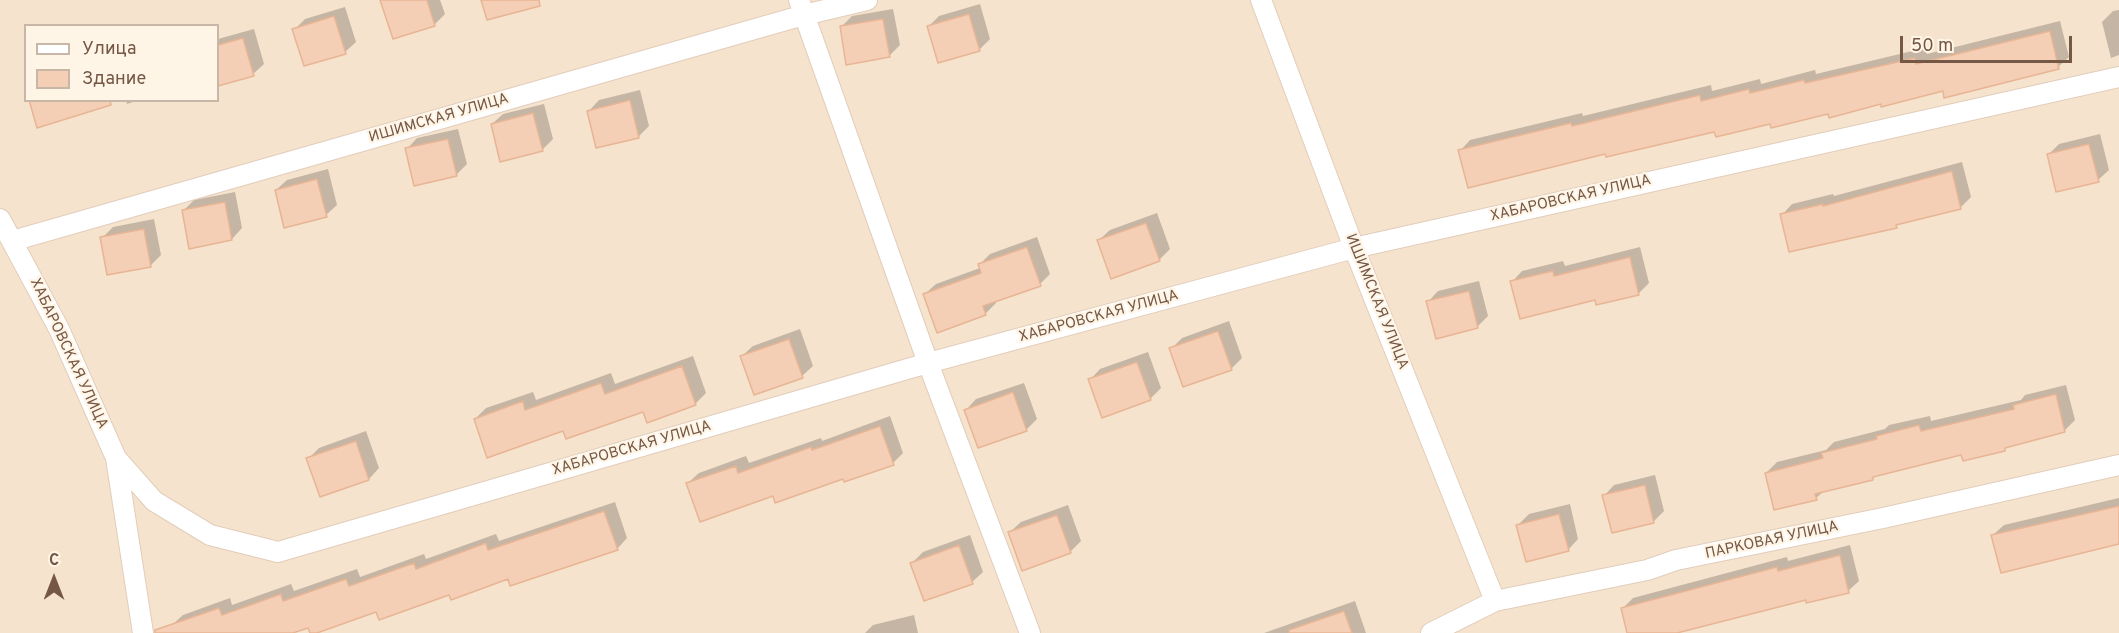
<!DOCTYPE html>
<html>
<head>
<meta charset="utf-8">
<style>
  body { margin:0 }
  #map { position:relative; width:2119px; height:633px; overflow:hidden; background:#fdf2de; font-family:Overpass,sans-serif }
  canvas { display:block }
  .legend { position:absolute; left:24px; top:24px; width:195px; height:78px; box-sizing:border-box; background:#fff5e6; border:2px solid #c8b6a6; margin:0; padding:8px 10px; list-style:none; font-size:18px; color:#755745 }
  .legend li { display:flex; align-items:center; gap:12px; height:30px }
  .legend b { width:30px; border:2px solid #c8b6a6 }
  .north { position:absolute; left:24px; top:549px; width:60px; height:60px; -webkit-text-stroke:4px #fff5e6; paint-order:stroke; rotate:0deg; font-size:16px; font-weight:700; line-height:24px; text-align:center; color:#755745 }
  .north::after { content:''; display:block; margin:auto; width:21px; height:27px; background:#755745; clip-path:polygon(50% 0,100% 100%,50% 72%,0 100%) }
  .scale { position:absolute; left:1900px; top:36px; width:172px; height:27px; box-sizing:border-box; border:3px solid #755745; border-top:0; padding-left:8px; font-size:18px; line-height:21px; white-space:nowrap; color:#755745; -webkit-text-stroke:4px #fff5e6; paint-order:stroke }
</style>
</head>
<body>
<div id="map">
<canvas width="2119" height="633"></canvas>
<ul class="legend">
<li><b style="height:8px;background:#fff"></b>Улица</li>
<li><b style="height:16px;background:#f4ceb5"></b>Здание</li>
</ul>
<div class="north">С</div>
<div class="scale">50 m</div>
</div>
<script>
const ctx = document.querySelector('canvas').getContext('2d');
ctx.lineJoin = 'round';
function fillPath(path, color) { ctx.fillStyle = color; ctx.fill(path, 'evenodd'); }
function trace(path, color, width, dash) { ctx.strokeStyle = color; ctx.lineWidth = width; ctx.lineCap = dash ? 'butt' : 'round'; ctx.setLineDash(dash || []); ctx.stroke(path); }
function write(font, color, halo, rows, align = 'center') {
  ctx.font = font + ' Overpass,sans-serif'; ctx.lineWidth = 4.5; ctx.setLineDash([]); ctx.textBaseline = 'middle'; ctx.strokeStyle = halo; ctx.fillStyle = color; for (const [text, x, y, turn = 0] of rows) {
    ctx.save(); ctx.translate(x, y); ctx.rotate((+turn || 0) * Math.PI / 180); ctx.textAlign = isNaN(turn) ? turn : align; if (halo) ctx.strokeText(text, 0, 0); ctx.fillText(text, 0, 0); ctx.restore();
  }
}
fillPath(new Path2D(`
  M 0,0 L 2119,0 L 2119,633 L 0,633 ZM 26,26 L 218,26 L 218,100 L 26,100 Z`), '#f5e3cd');
fillPath(new Path2D(`
  M 385,0 L 440,0 L 445,14 L 434,25 Z
  M 980,4 L 990,39 L 979,50 L 929,26 L 939,16 Z
  M 345,7 L 356,42 L 345,52 L 294,30 L 305,19 Z
  M 893,9 L 900,45 L 889,56 L 841,27 L 852,16 Z
  M 2119,10 L 2119,55 L 2111,58 L 2102,22 L 2113,11 Z
  M 2060,21 L 2069,57 L 2058,67 L 1882,103 L 1716,130 L 1606,152 L 1460,151 L 1470,140 L 1582,113 L 1583,116 L 1711,85 L 1712,91 L 1760,79 L 1761,84 L 1815,70 L 1816,74 L 1925,48 L 1927,54 Z
  M 254,29 L 264,64 L 253,74 L 218,84 L 218,39 Z
  M 640,90 L 649,126 L 638,137 L 589,111 L 599,100 Z
  M 126,100 L 139,100 L 127,104 Z
  M 544,104 L 553,139 L 542,150 L 492,124 L 503,114 Z
  M 458,129 L 467,164 L 456,175 L 407,149 L 417,138 Z
  M 2100,134 L 2109,170 L 2098,180 L 2048,155 L 2059,144 Z
  M 1962,162 L 1971,197 L 1960,208 L 1899,223 L 1896,226 L 1782,215 L 1792,204 L 1833,194 L 1834,196 Z
  M 328,169 L 337,205 L 326,215 L 276,190 L 287,180 Z
  M 235,192 L 242,228 L 232,239 L 183,211 L 194,200 Z
  M 1157,213 L 1170,249 L 1159,260 L 1099,240 L 1110,230 Z
  M 154,219 L 161,255 L 150,266 L 102,238 L 113,227 Z
  M 1037,237 L 1050,274 L 1040,284 L 995,301 L 996,303 L 985,314 L 925,294 L 936,284 L 980,268 L 979,265 L 990,254 Z
  M 1640,247 L 1649,283 L 1638,294 L 1596,298 L 1512,282 L 1522,271 L 1563,261 L 1565,266 Z
  M 1479,281 L 1488,316 L 1477,327 L 1428,302 L 1438,291 Z
  M 1229,321 L 1242,358 L 1231,369 L 1171,349 L 1182,338 Z
  M 800,329 L 813,366 L 802,376 L 742,356 L 753,346 Z
  M 1148,352 L 1161,388 L 1150,399 L 1090,380 L 1100,369 Z
  M 693,356 L 706,393 L 695,404 L 644,410 L 564,429 L 475,419 L 486,408 L 533,392 L 536,400 L 611,373 L 615,384 Z
  M 1024,383 L 1037,419 L 1026,430 L 966,410 L 976,399 Z
  M 2066,385 L 2075,420 L 2064,431 L 2009,445 L 2005,449 L 1962,453 L 1877,474 L 1873,478 L 1824,491 L 1816,498 L 1766,473 L 1777,462 L 1826,450 L 1834,442 L 1885,429 L 1889,425 L 1930,416 L 1931,421 L 2021,400 L 2025,395 Z
  M 890,416 L 903,453 L 893,463 L 844,477 L 774,494 L 688,483 L 699,473 L 746,456 L 749,463 L 821,438 L 822,441 Z
  M 366,431 L 379,468 L 369,479 L 308,459 L 319,448 Z
  M 1655,475 L 1664,511 L 1654,521 L 1613,531 L 1604,496 L 1614,485 Z
  M 2119,498 L 2119,544 L 1993,535 L 2004,525 Z
  M 615,502 L 627,538 L 617,549 L 450,593 L 377,610 L 312,633 L 309,626 L 289,633 L 175,633 L 172,625 L 183,615 L 230,598 L 232,605 L 291,584 L 294,591 L 357,569 L 360,577 L 424,554 L 426,559 L 496,534 L 499,541 Z
  M 1570,504 L 1578,539 L 1568,550 L 1518,525 L 1529,514 Z
  M 1068,505 L 1081,541 L 1070,552 L 1010,532 L 1021,522 Z
  M 970,535 L 983,572 L 972,582 L 912,563 L 923,552 Z
  M 1850,545 L 1859,581 L 1848,591 L 1807,598 L 1674,633 L 1628,633 L 1622,609 L 1633,598 L 1787,557 L 1788,561 Z
  M 1355,601 L 1366,633 L 1264,633 Z
  M 914,615 L 918,633 L 865,633 L 873,625 Z`), '#0003');
const building = new Path2D(`
  M 380,0 L 427,0 L 435,26 L 393,39 Z
  M 481,0 L 539,0 L 540,6 L 487,20 Z
  M 969,14 L 980,51 L 938,63 L 927,26 Z
  M 334,16 L 346,54 L 304,66 L 292,29 Z
  M 883,19 L 890,57 L 846,65 L 840,26 Z
  M 2050,31 L 2059,69 L 1944,98 L 1943,91 L 1881,107 L 1881,104 L 1829,118 L 1828,114 L 1771,128 L 1770,124 L 1716,137 L 1714,132 L 1606,157 L 1605,154 L 1468,188 L 1458,150 L 1571,123 L 1572,126 L 1700,95 L 1701,101 L 1749,89 L 1750,93 L 1804,80 L 1805,83 L 1915,58 L 1916,64 Z
  M 243,38 L 254,76 L 218,86 L 218,45 Z
  M 29,100 L 110,100 L 111,105 L 37,128 Z
  M 630,100 L 639,138 L 596,148 L 587,111 Z
  M 533,113 L 543,151 L 500,162 L 491,124 Z
  M 448,139 L 457,176 L 414,186 L 405,148 Z
  M 2089,144 L 2099,182 L 2056,192 L 2047,154 Z
  M 1952,171 L 1961,209 L 1896,225 L 1897,228 L 1789,252 L 1780,214 L 1823,204 L 1823,206 Z
  M 317,179 L 327,217 L 284,228 L 275,190 Z
  M 225,202 L 232,240 L 189,249 L 182,210 Z
  M 1146,223 L 1160,261 L 1111,279 L 1097,240 Z
  M 144,229 L 151,267 L 107,275 L 100,237 Z
  M 1027,247 L 1041,286 L 983,306 L 986,315 L 937,333 L 923,294 L 981,273 L 978,264 Z
  M 1630,257 L 1639,295 L 1596,305 L 1595,300 L 1520,319 L 1510,281 L 1553,271 L 1554,276 Z
  M 1469,291 L 1478,328 L 1436,339 L 1426,301 Z
  M 1218,331 L 1232,370 L 1183,387 L 1169,348 Z
  M 789,339 L 803,378 L 754,395 L 740,356 Z
  M 1137,362 L 1151,400 L 1102,418 L 1088,379 Z
  M 682,366 L 696,405 L 647,423 L 643,412 L 566,439 L 563,431 L 487,458 L 474,419 L 523,401 L 525,410 L 601,383 L 605,394 Z
  M 1013,392 L 1027,431 L 978,448 L 964,410 Z
  M 2056,394 L 2065,432 L 2005,448 L 2005,451 L 1963,461 L 1961,455 L 1873,477 L 1873,480 L 1815,494 L 1817,500 L 1774,510 L 1765,473 L 1823,458 L 1821,453 L 1877,439 L 1876,436 L 1919,425 L 1921,431 L 2014,409 L 2013,405 Z
  M 880,426 L 894,465 L 844,482 L 843,479 L 775,503 L 773,496 L 700,522 L 686,483 L 736,466 L 738,473 L 811,447 L 812,450 Z
  M 356,441 L 369,480 L 320,497 L 306,458 Z
  M 1645,485 L 1654,523 L 1612,533 L 1602,495 Z
  M 2119,506 L 2119,544 L 2001,573 L 1991,535 Z
  M 604,511 L 618,550 L 510,586 L 508,579 L 451,600 L 449,595 L 379,620 L 376,612 L 317,633 L 310,633 L 308,628 L 293,633 L 155,633 L 155,630 L 219,608 L 222,615 L 281,594 L 283,601 L 346,579 L 349,586 L 414,563 L 416,569 L 486,543 L 488,550 Z
  M 1559,514 L 1569,551 L 1526,562 L 1516,525 Z
  M 1057,515 L 1071,553 L 1022,571 L 1008,532 Z
  M 959,545 L 973,584 L 924,601 L 910,563 Z
  M 1840,555 L 1849,593 L 1806,603 L 1806,600 L 1677,633 L 1627,633 L 1621,608 L 1777,567 L 1778,571 Z
  M 1344,611 L 1352,633 L 1289,633 L 1289,630 Z`);
fillPath(building, '#f4ceb5');
trace(building, '#e8b594', 1.5);
const street = new Path2D(`
  M 799,0 L 928,363 L 1030,633
  M 1261,0 L 1354,248 L 1495,601
  M 0,219 L 59,329 L 116,458 L 154,501 L 210,535 L 278,552 L 928,363 L 1354,248 L 2119,77
  M 12,241 L 804,15 L 867,0
  M 116,458 L 143,633
  M 1431,633 L 1495,601 L 1647,570 L 1676,560 L 1883,518 L 2119,465`);
trace(street, '#e2cdba', 22);
trace(street, '#fff', 20);
write('15px', '#755745', '#fff5e6', [
  ["ИШИМСКАЯ УЛИЦА",439,119,-16],
  ["ХАБАРОВСКАЯ УЛИЦА",1571,199,-13],
  ["ИШИМСКАЯ УЛИЦА",1376,302,68],
  ["ХАБАРОВСКАЯ УЛИЦА",1099,317,-15],
  ["ХАБАРОВСКАЯ УЛИЦА",68,354,65],
  ["ХАБАРОВСКАЯ УЛИЦА",632,449,-16],
  ["ПАРКОВАЯ УЛИЦА",1772,541,-12]
]);
</script>
</body>
</html>
